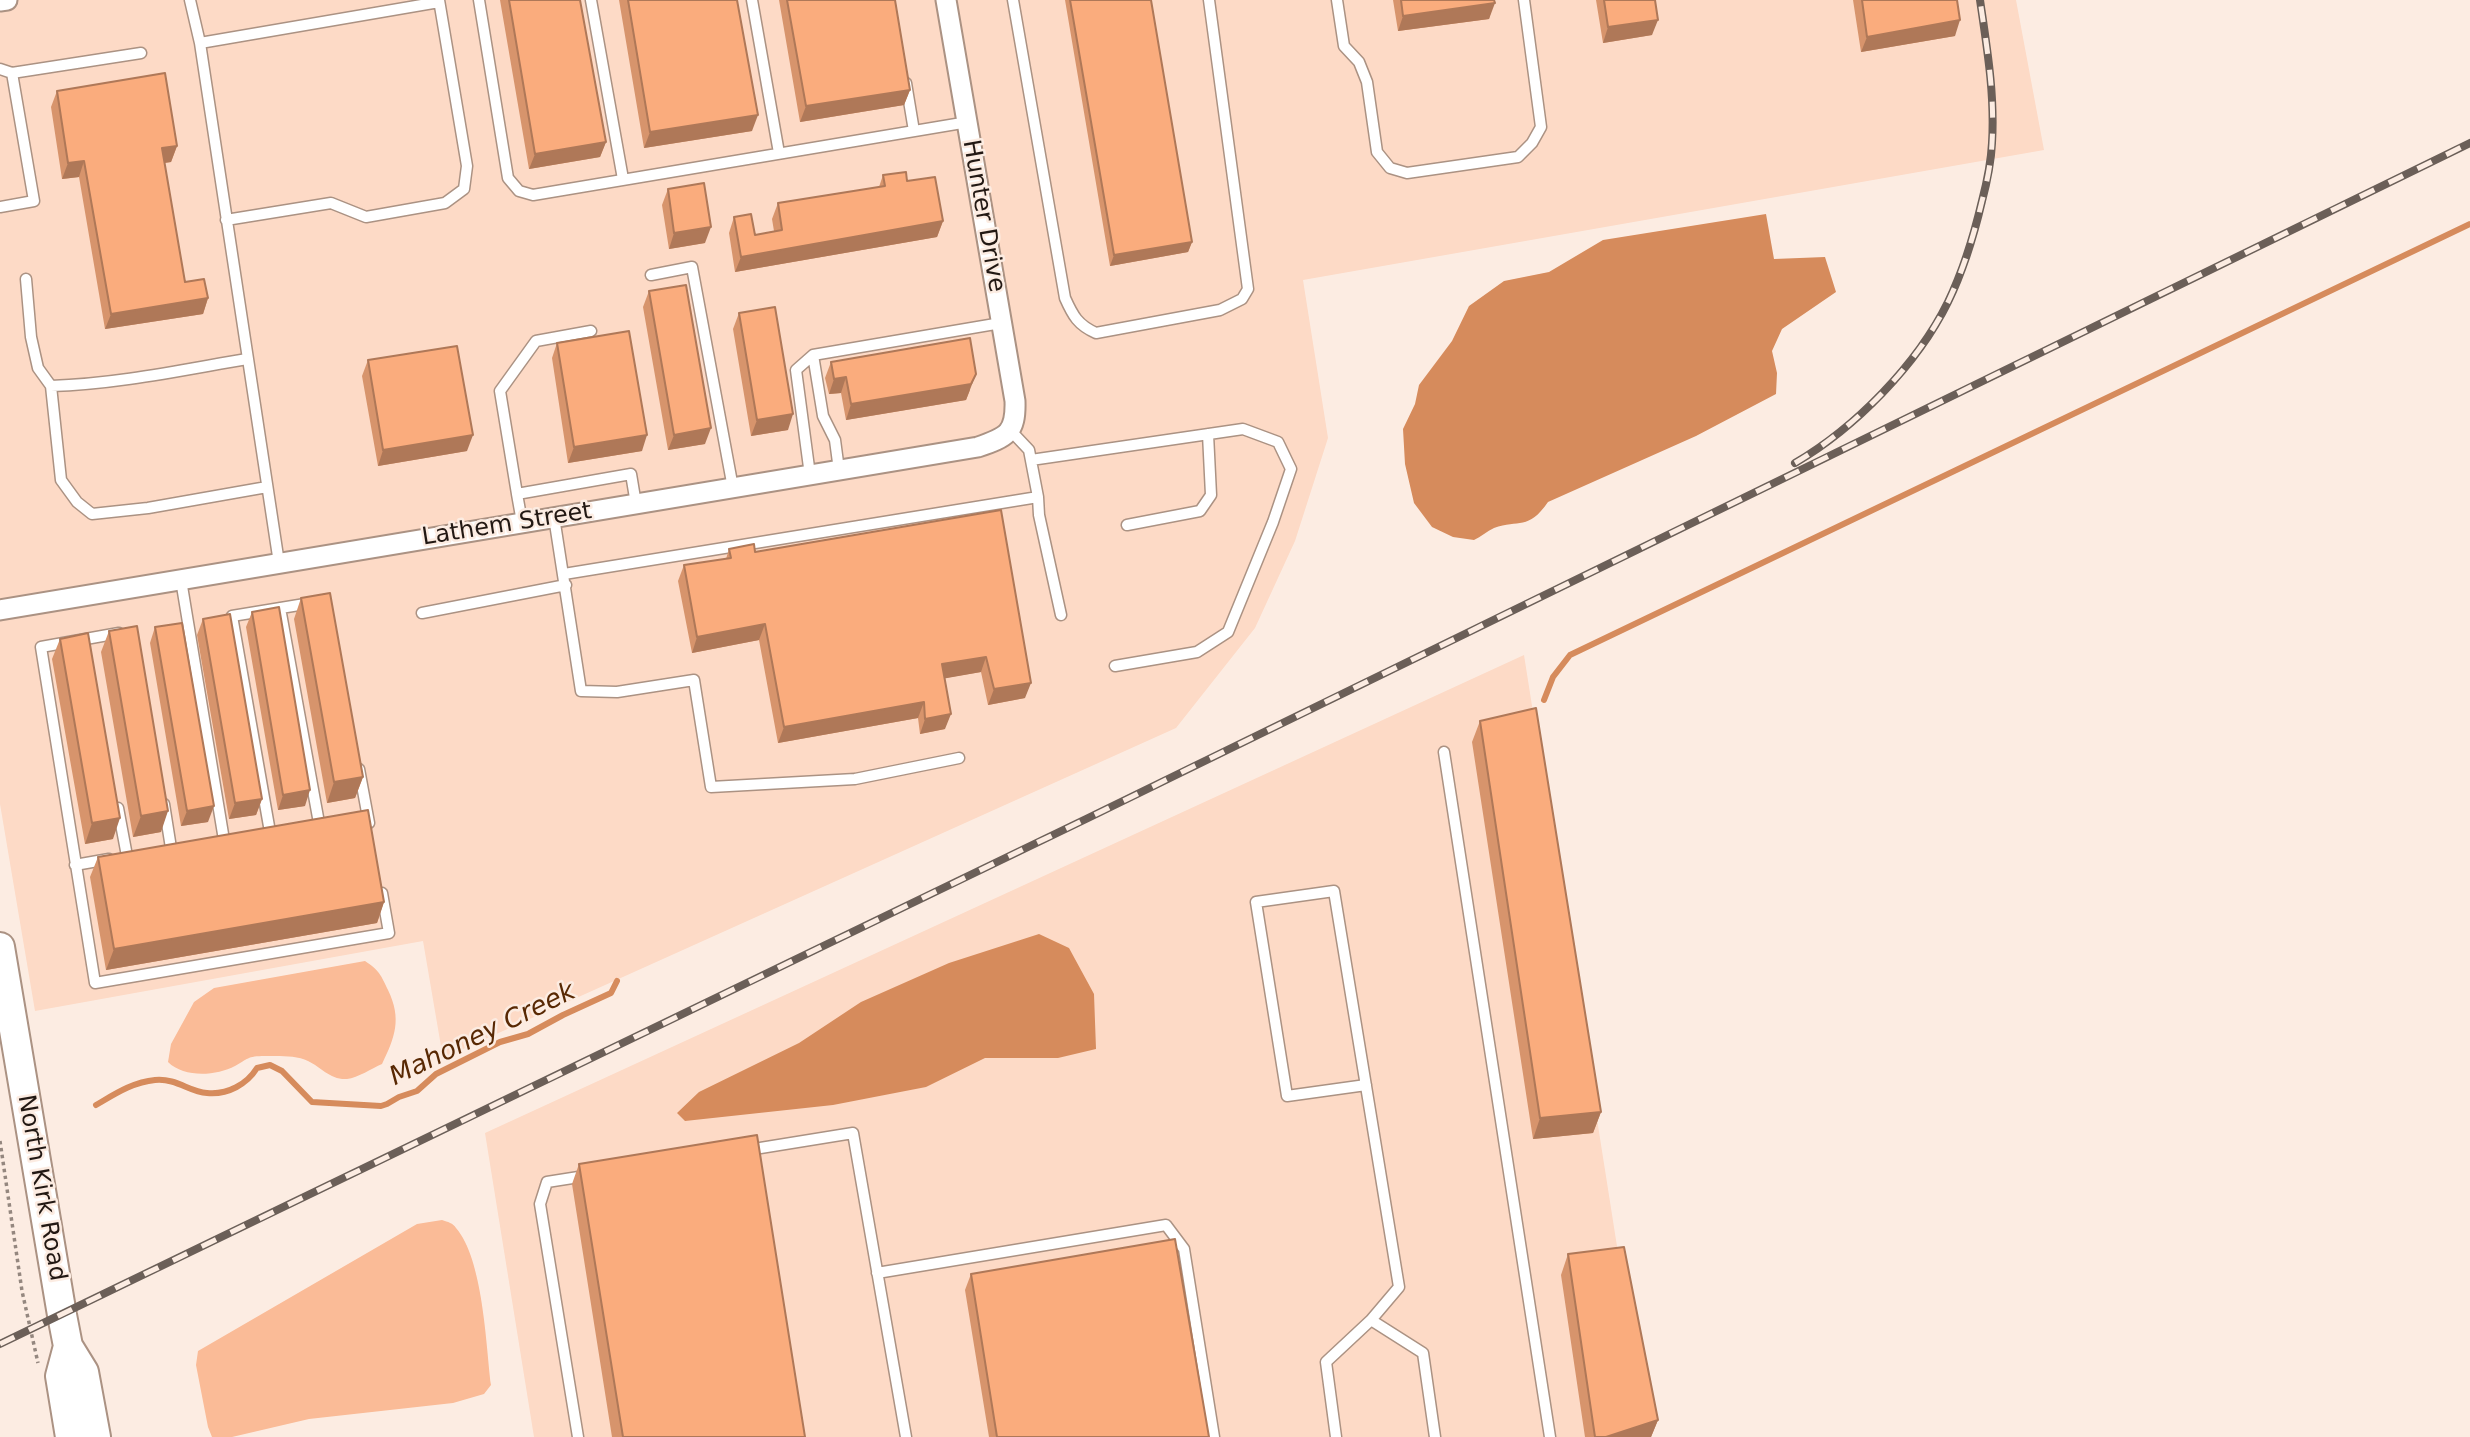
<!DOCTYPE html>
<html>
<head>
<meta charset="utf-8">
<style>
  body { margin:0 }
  canvas { display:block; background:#fcece2 }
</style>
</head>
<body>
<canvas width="2470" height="1437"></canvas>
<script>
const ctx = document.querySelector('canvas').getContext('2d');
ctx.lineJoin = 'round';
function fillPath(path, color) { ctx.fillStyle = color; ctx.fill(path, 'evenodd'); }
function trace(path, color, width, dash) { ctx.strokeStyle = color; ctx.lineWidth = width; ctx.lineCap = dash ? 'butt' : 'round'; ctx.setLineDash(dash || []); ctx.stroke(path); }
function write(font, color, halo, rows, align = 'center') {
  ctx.font = font + ' "DejaVu Sans",sans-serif'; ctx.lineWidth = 5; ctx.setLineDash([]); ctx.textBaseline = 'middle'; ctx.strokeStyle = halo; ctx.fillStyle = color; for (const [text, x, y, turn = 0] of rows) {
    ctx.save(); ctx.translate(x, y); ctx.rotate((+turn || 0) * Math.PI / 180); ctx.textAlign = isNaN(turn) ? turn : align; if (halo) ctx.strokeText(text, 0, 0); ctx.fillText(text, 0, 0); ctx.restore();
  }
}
fillPath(new Path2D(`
  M 0,0 L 2016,0 L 2044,150 L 1303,280 L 1328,438 L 1295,541 L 1255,628 L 1176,728 L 443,1058 L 423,941 L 35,1011 L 0,804 Z
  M 1524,655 L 1647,1437 L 534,1437 L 485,1133 Z`), '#fddac6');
fillPath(new Path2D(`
  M 365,961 C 379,970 381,975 388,990 C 402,1019 395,1037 382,1064 C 372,1068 358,1078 347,1079 C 330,1080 321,1067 308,1061 C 296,1055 278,1056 265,1056 C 247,1056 248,1059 235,1066 C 216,1076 184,1078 168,1062 L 171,1044 L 194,1002 L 214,988 Z
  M 442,1220 C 448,1222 453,1223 456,1228 C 483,1259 486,1344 491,1385 L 484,1394 L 453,1403 L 309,1419 L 232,1437 L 212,1437 L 208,1427 L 196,1365 L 198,1351 L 417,1224 Z`), '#fabb97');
fillPath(new Path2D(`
  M 1766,214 L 1774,259 L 1825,257 L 1836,292 L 1782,329 L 1772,351 L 1777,373 L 1776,394 L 1696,436 L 1548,502 C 1528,531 1519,519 1494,528 C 1487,531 1481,537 1474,540 L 1453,537 L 1432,527 L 1414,503 L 1405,464 L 1403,429 L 1415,404 L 1419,385 L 1452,341 L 1469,306 L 1504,281 L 1549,272 L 1603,240 Z
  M 1039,934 L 1069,948 L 1094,994 L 1096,1049 L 1058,1058 L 985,1058 L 926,1087 L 833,1105 L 685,1121 L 677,1113 L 699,1092 L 799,1043 L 861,1002 L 949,963 Z`), '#d68b5c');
trace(new Path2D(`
  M 1544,700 L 1553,677 L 1570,655 L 2470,224
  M 96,1105 C 115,1094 133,1082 155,1080 C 177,1078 189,1092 207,1093 C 228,1095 247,1084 257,1068 L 270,1065 L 282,1071 L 312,1102 L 381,1106 L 387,1104 L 399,1097 L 417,1091 L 436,1074 L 500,1042 L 528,1034 L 563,1015 L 611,993 L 617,981`), '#d68b5c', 6);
const lane = new Path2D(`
  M 190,0 L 200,43 L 279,563
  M 479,0 L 508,178 L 519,191 L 533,195 L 968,122
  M 591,0 L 623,179
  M 752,0 L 779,153
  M 1013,0 L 1065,298 C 1073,316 1078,325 1096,333 L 1220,310 L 1242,299 L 1248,289 L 1209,0
  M 1337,0 L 1344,46 L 1359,62 L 1367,82 L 1377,152 L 1390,168 L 1407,173 L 1518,157 L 1532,143 L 1541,127 L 1524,0
  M 200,43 L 439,2
  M 0,69 L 12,73 L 34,201 L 0,207
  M 12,73 L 141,53
  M 906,83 L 914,131
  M 226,220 L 331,203 L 366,217 L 445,203 L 464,189 L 467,166 L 439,0
  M 651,275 L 692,267 L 733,488
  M 26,279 L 31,337 L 38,368 L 51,386 C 117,384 182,370 247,359
  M 813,355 L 823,416 L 835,440 L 839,470
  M 51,386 L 61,480 L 77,502 L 92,514 L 148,508 L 267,487
  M 1011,431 L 1029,450 L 1038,497 L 1039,515 L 1061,615
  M 1031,460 L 1243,429 L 1278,442 L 1291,469 L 1273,522 L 1228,632 L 1197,652 L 1115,666
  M 810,475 L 796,370 L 813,355 L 1001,323
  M 517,494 L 500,391 L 536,341 L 591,331
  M 554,517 L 581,691 L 617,692 L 694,680 L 711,787 L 855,779 L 959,758
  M 522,522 L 517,494 L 631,474 L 636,504
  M 1127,525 L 1200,511 L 1211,495 L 1208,434
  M 564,574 L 1038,497
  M 181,580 L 224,840
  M 280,608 L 319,823
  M 422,613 L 566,585
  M 119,633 L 41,647 L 95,983 L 389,933 L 382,893
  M 1444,752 L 1550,1437
  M 359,769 L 369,823
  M 164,804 L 171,848
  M 118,808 L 127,856
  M 270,832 L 232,616 L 311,603
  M 75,865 L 109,859
  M 1366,1085 L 1287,1096 L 1256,902 L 1334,891 L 1399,1287 L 1371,1320
  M 748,1150 L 853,1133 L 906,1437
  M 877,1273 L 1166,1225 L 1184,1249 L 1214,1437
  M 578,1437 L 540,1204 L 547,1182 L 585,1176
  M 1336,1437 L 1326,1362 L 1371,1320 L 1423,1353 L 1435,1437`);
const street = new Path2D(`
  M 0,1 L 7,0
  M 0,610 L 978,447 C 1007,437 1016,433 1015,401 L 946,0`);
const secondary = new Path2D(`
  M 0,947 L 62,1315 L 68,1346 L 84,1372 L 96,1437
  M 68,1346 L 60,1376 L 70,1437`);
trace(lane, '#ab9283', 13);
trace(street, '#ab9283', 23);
trace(secondary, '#ab9283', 32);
trace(new Path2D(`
  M 0,1141 L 22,1291 L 38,1363`), '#94877f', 3.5, [3.5, 3.5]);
trace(lane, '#fff', 10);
trace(street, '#fff', 19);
trace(secondary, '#fff', 28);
const rail = new Path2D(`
  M 1795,463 C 1855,428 1917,365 1948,302 C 1963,271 1974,235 1982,201 C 1987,182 1991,163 1992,143 C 1995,95 1987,48 1980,0
  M 0,1344 L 1086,819 L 2470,143`);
trace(rail, '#6b5f58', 8);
trace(rail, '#fcece2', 5, [16]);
fillPath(new Path2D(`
  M 500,0 L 580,0 L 606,142 L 600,157 L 529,169 Z
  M 619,0 L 737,0 L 752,131 L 644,148 Z
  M 779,0 L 895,0 L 910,90 L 904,105 L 800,122 Z
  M 1065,0 L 1151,0 L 1192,242 L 1188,252 L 1110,266 Z
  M 1393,0 L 1494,0 L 1489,19 L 1398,31 Z
  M 1596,0 L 1655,0 L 1652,35 L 1603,43 Z
  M 1853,0 L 1957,0 L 1955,36 L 1861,52 Z
  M 57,91 L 177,146 L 171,162 L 164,163 L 185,282 L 208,298 L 203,314 L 105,329 L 79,177 L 62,179 L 51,107 Z
  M 883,175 L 907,181 L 943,221 L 937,237 L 735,272 L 729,233 L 734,217 L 755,235 L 774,231 L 772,219 L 778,203 L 879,187 Z
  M 668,189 L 705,243 L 669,249 L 662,205 Z
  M 649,291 L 705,444 L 668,450 L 643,307 Z
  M 739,313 L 788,430 L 751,436 L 733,329 Z
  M 557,343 L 642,451 L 568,463 L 552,358 Z
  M 368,360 L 467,451 L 378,466 L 362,376 Z
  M 831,362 L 970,390 L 966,400 L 846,420 L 841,393 L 829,394 L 825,378 Z
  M 1001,510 L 1025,698 L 988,705 L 981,672 L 945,678 L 945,729 L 920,734 L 918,718 L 778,743 L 759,640 L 692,653 L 678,581 L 684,565 L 726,559 L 729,549 L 755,552 Z
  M 301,598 L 363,777 L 355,798 L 327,803 L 294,619 Z
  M 252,612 L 305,806 L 278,810 L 246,627 Z
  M 203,619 L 262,799 L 256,815 L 229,819 L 197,635 Z
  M 155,627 L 208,822 L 181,826 L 150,643 Z
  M 109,631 L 161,832 L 133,837 L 101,652 Z
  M 60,639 L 113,839 L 85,844 L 52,659 Z
  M 1480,721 L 1601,1112 L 1593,1133 L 1533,1139 L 1472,742 Z
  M 98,857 L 384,902 L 377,923 L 106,970 L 90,877 Z
  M 579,1164 L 805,1437 L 612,1437 L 572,1184 Z
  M 1568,1254 L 1658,1420 L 1651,1437 L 1585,1437 L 1561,1275 Z
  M 971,1274 L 1209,1437 L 989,1437 L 965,1290 Z`), '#d7946c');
fillPath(new Path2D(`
  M 1495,3 L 1489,19 L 1398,31 L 1403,16 Z
  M 1658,20 L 1652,35 L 1603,43 L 1608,27 Z
  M 1960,20 L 1955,36 L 1861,52 L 1867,37 Z
  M 910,90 L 904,105 L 800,122 L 806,106 Z
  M 758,115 L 752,131 L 644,148 L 650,132 Z
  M 606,142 L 600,157 L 529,169 L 535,154 Z
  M 177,146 L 171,162 L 156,164 L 162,148 Z
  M 84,161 L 79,177 L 62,179 L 68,163 Z
  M 943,221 L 937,237 L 735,272 L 741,257 Z
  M 711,227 L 705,243 L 669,249 L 674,233 Z
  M 1192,242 L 1188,252 L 1110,266 L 1114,255 Z
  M 208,298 L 203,314 L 105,329 L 111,314 Z
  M 976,374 L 966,400 L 846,420 L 851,404 Z
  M 846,377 L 841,393 L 829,394 L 834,379 Z
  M 793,414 L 788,430 L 751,436 L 757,420 Z
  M 711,428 L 705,444 L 668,450 L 674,435 Z
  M 473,435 L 467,451 L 378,466 L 383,450 Z
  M 647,435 L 642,451 L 568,463 L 574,447 Z
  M 765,624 L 759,640 L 692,653 L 697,637 Z
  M 986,657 L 981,672 L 936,680 L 942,664 Z
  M 1031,683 L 1025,698 L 988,705 L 994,689 Z
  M 924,702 L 918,718 L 778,743 L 784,727 Z
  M 951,714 L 945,729 L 920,734 L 925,719 Z
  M 363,777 L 355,798 L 327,803 L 334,782 Z
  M 310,790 L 305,806 L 278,810 L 283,795 Z
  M 262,799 L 256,815 L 229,819 L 235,803 Z
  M 214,806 L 208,822 L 181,826 L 187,811 Z
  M 168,811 L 161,832 L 133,837 L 141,816 Z
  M 120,818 L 113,839 L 85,844 L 92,823 Z
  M 384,902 L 377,923 L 106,970 L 114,949 Z
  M 1601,1112 L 1593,1133 L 1533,1139 L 1540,1118 Z
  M 1658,1420 L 1651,1437 L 1606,1437 Z`), '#af7858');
const building = new Path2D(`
  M 509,0 L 580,0 L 606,142 L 535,154 Z
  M 628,0 L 737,0 L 758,115 L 650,132 Z
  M 787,0 L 895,0 L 910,90 L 806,106 Z
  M 1070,0 L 1151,0 L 1192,242 L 1114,255 Z
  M 1401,0 L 1494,0 L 1495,3 L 1403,16 Z
  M 1604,0 L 1655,0 L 1658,20 L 1608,27 Z
  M 1862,0 L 1957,0 L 1960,20 L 1867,37 Z
  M 165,73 L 177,146 L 162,148 L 185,282 L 204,279 L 208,298 L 111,314 L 84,161 L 68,163 L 57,91 Z
  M 906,172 L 907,181 L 935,177 L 943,221 L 741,257 L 734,217 L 751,214 L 755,235 L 782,230 L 778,203 L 885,186 L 883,175 Z
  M 704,183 L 711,227 L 674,233 L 668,189 Z
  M 686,285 L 711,428 L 674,435 L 649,291 Z
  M 775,307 L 793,414 L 757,420 L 739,313 Z
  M 629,331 L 647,435 L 574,447 L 557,343 Z
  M 970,338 L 976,374 L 971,384 L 851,404 L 846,377 L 834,379 L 831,362 Z
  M 457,346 L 473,435 L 383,450 L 368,360 Z
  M 1001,510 L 1031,683 L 994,689 L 986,657 L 942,664 L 951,714 L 925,719 L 924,702 L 784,727 L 765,624 L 697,637 L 684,565 L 731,558 L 729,549 L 754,544 L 755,552 Z
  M 330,593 L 363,777 L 334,782 L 301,598 Z
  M 279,607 L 310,790 L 283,795 L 252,612 Z
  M 230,614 L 262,799 L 235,803 L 203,619 Z
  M 182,623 L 214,806 L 187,811 L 155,627 Z
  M 137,626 L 168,811 L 141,816 L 109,631 Z
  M 88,633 L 120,818 L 92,823 L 60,639 Z
  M 1536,708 L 1601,1112 L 1540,1118 L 1480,721 Z
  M 368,810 L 384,902 L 114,949 L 98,857 Z
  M 757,1135 L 805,1437 L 623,1437 L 579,1164 Z
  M 1175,1239 L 1209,1437 L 997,1437 L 971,1274 Z
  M 1624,1247 L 1658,1420 L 1606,1437 L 1595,1437 L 1568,1254 Z`);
fillPath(building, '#faac7d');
trace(building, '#af7858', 2);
write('24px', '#221813', '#fcece2', [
  ["Hunter Drive",983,216,80],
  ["Lathem Street",507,525,-9],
  ["North Kirk Road",41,1188,80]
]);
write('italic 26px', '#582803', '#fcece2', [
  ["Mahoney Creek",483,1035,-26]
]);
</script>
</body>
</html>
